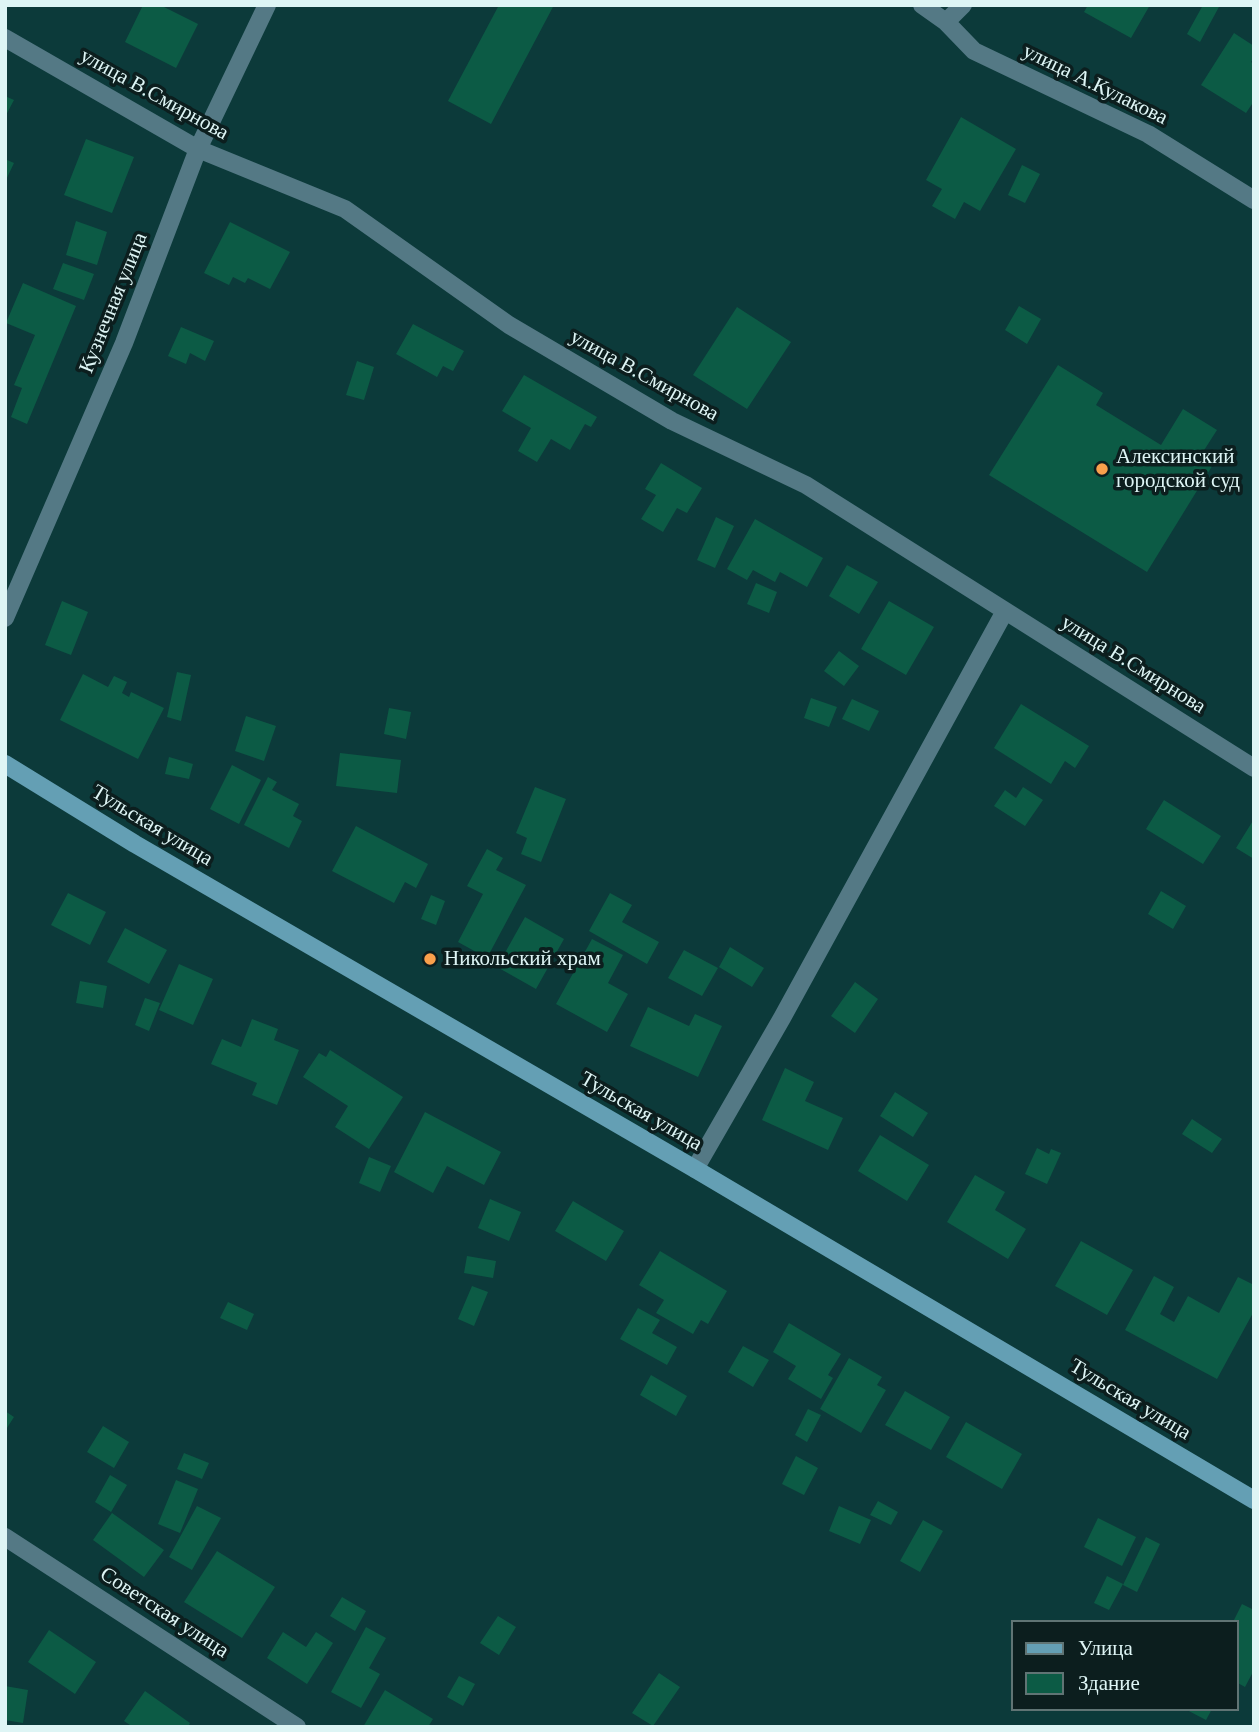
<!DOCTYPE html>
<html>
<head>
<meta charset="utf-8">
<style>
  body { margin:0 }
  #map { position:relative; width:1259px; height:1732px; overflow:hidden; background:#0c3a3a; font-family:"Times New Roman",serif }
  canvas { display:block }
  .frame { position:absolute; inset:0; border:7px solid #def5f5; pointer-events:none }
  .legend { position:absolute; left:1011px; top:1620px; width:228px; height:91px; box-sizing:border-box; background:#0c1e1e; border:2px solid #607474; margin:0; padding:9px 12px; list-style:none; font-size:21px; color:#def5f5 }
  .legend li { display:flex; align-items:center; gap:14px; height:35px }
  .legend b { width:35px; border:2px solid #607474 }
</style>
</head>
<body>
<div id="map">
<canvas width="1259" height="1732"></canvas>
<div class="frame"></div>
<ul class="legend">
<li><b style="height:9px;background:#649fb4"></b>Улица</li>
<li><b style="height:19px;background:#0c5b45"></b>Здание</li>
</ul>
</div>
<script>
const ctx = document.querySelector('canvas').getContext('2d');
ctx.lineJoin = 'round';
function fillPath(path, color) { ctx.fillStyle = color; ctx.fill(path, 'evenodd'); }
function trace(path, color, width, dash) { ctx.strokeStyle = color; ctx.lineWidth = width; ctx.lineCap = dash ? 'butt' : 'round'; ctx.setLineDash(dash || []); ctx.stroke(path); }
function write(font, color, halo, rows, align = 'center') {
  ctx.font = font + ' "Times New Roman",serif'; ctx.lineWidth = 7; ctx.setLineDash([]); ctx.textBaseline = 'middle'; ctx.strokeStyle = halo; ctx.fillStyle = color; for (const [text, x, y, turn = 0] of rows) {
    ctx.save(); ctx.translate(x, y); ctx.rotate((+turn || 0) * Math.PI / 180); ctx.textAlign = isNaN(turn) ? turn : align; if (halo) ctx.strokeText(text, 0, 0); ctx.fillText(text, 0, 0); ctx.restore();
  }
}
fillPath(new Path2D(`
  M 143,5 L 160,5 L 198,24 L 176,68 L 125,42 Z
  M 499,5 L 554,5 L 491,124 L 448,101 Z
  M 1088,5 L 1150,5 L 1131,38 L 1084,12 Z
  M 1203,5 L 1220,5 L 1200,42 L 1187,34 Z
  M 1234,33 L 1254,46 L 1254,58 L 1251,62 L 1254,64 L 1254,101 L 1246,113 L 1201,85 Z
  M 5,96 L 14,100 L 5,117 Z
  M 961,117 L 1016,149 L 980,211 L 964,202 L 955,219 L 932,206 L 942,189 L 926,180 Z
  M 86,139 L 134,157 L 112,213 L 64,195 Z
  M 5,159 L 14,163 L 5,182 Z
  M 1022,165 L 1040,174 L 1025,203 L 1008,195 Z
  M 76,221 L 107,232 L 97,265 L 66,255 Z
  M 230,222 L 290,252 L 270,289 L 248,278 L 245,283 L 233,277 L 229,285 L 204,273 Z
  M 63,263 L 94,274 L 84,300 L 53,289 Z
  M 23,283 L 76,306 L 27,424 L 11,417 L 22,388 L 14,385 L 35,335 L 6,323 Z
  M 1019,306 L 1041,319 L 1027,344 L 1005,330 Z
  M 737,307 L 791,342 L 747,409 L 693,375 Z
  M 413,324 L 464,351 L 453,371 L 443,366 L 437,377 L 396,354 Z
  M 181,327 L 214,341 L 205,361 L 190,353 L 186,364 L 168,356 Z
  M 357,361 L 374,367 L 364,400 L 346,395 Z
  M 1058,365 L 1103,393 L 1096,405 L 1161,445 L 1183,409 L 1217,430 L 1201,455 L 1214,463 L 1147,572 L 989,475 Z
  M 524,375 L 597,417 L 591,427 L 585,424 L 570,450 L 551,439 L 537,462 L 518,451 L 531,428 L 502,411 Z
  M 661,463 L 702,488 L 687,513 L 677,508 L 663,532 L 641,519 L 656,495 L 645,489 Z
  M 716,517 L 734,526 L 715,568 L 697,560 Z
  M 755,519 L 823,558 L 807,587 L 780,572 L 775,582 L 753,570 L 747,580 L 727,569 Z
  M 847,565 L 878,582 L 859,614 L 829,596 Z
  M 756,583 L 777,592 L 769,613 L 747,604 Z
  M 62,601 L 88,612 L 71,655 L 45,645 Z
  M 889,601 L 934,627 L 906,675 L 861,649 Z
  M 839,651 L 859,666 L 844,686 L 824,671 Z
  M 177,672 L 191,675 L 181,721 L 167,717 Z
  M 83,674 L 108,687 L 114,676 L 127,682 L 122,693 L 129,697 L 131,692 L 164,708 L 138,759 L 60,720 Z
  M 811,698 L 837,707 L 829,727 L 804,718 Z
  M 852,699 L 879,711 L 869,731 L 842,719 Z
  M 1021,704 L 1089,746 L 1075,768 L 1065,761 L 1051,784 L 994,748 Z
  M 389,708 L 411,712 L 406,739 L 384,734 Z
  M 246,716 L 276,726 L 264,761 L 235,751 Z
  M 340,753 L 401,760 L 397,793 L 336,786 Z
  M 169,757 L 193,764 L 189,779 L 165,774 Z
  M 232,765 L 261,780 L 239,824 L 210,809 Z
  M 268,777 L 277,782 L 272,790 L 299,804 L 293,816 L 302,821 L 289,848 L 244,825 Z
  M 535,787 L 566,799 L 541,862 L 521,854 L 527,838 L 516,833 Z
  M 1023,787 L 1043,800 L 1025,826 L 994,806 L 1005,790 L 1016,798 Z
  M 1164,800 L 1221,836 L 1203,864 L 1146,829 Z
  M 1254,819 L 1254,859 L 1236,848 Z
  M 356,826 L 428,864 L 416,888 L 405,882 L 394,903 L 332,871 Z
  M 487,849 L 503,858 L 496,870 L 526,885 L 487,958 L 458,942 L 483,894 L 467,886 Z
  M 1161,891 L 1186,906 L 1173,929 L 1148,914 Z
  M 68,893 L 106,912 L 90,945 L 51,925 Z
  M 610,893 L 632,905 L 622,922 L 659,942 L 647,964 L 589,931 Z
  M 431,895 L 445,901 L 436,925 L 421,919 Z
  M 525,917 L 564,939 L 536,989 L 497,967 Z
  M 125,928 L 167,950 L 149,984 L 107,962 Z
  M 592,939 L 623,955 L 608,983 L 628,994 L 607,1032 L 556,1004 Z
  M 730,947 L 764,968 L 752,987 L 719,967 Z
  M 684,950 L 718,968 L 702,996 L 668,978 Z
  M 179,964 L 213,979 L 193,1025 L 159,1010 Z
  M 80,981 L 107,986 L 103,1008 L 76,1003 Z
  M 855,982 L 878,999 L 855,1033 L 831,1016 Z
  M 145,998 L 160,1003 L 149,1031 L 135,1025 Z
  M 648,1007 L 689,1026 L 695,1014 L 722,1026 L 698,1077 L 630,1046 Z
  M 252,1019 L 278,1029 L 274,1040 L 299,1050 L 277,1105 L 252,1095 L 257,1083 L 211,1064 L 222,1039 L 241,1047 Z
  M 330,1050 L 403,1097 L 369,1149 L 335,1127 L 348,1106 L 303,1077 L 319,1053 L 326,1057 Z
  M 785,1068 L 814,1082 L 805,1101 L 843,1118 L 828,1150 L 762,1120 Z
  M 895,1092 L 928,1113 L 913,1137 L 880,1116 Z
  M 425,1112 L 501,1152 L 484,1185 L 447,1166 L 433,1193 L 394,1172 Z
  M 1192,1119 L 1222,1139 L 1212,1153 L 1182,1134 Z
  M 880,1135 L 929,1165 L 907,1201 L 858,1171 Z
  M 1037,1148 L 1049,1154 L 1051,1149 L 1061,1153 L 1047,1184 L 1025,1174 Z
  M 369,1157 L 391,1166 L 380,1192 L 359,1183 Z
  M 975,1175 L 1005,1192 L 995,1210 L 1026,1229 L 1008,1259 L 947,1222 Z
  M 490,1199 L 521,1212 L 509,1241 L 478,1228 Z
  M 573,1201 L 624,1231 L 606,1261 L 555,1231 Z
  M 1081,1241 L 1133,1270 L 1107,1315 L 1055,1286 Z
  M 660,1251 L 727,1291 L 708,1324 L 701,1320 L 693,1334 L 656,1313 L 664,1300 L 639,1285 Z
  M 467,1256 L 496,1261 L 493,1278 L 464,1273 Z
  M 1154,1276 L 1174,1287 L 1160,1314 L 1174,1322 L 1188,1296 L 1219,1313 L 1238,1277 L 1254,1285 L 1254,1311 L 1217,1379 L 1125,1330 Z
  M 472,1286 L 488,1292 L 474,1326 L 458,1319 Z
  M 228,1302 L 254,1314 L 247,1330 L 220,1318 Z
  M 638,1308 L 660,1320 L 652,1333 L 677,1347 L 667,1365 L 620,1339 Z
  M 789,1323 L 841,1354 L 828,1375 L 833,1378 L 821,1399 L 788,1379 L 796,1366 L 773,1352 Z
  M 743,1346 L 769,1360 L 753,1387 L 728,1372 Z
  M 849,1358 L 882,1377 L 877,1385 L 886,1390 L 861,1433 L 820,1409 Z
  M 651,1375 L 687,1396 L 676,1416 L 640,1395 Z
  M 905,1391 L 950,1417 L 931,1450 L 885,1425 Z
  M 808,1409 L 821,1415 L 807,1442 L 795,1435 Z
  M 5,1411 L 14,1417 L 5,1431 Z
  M 966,1422 L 1022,1454 L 1002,1489 L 946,1457 Z
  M 103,1426 L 129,1442 L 114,1468 L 87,1452 Z
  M 184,1453 L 209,1463 L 202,1479 L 177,1469 Z
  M 796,1456 L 818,1468 L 804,1495 L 782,1484 Z
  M 110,1475 L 127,1485 L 111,1512 L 95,1502 Z
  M 176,1480 L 198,1489 L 180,1533 L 158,1524 Z
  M 878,1501 L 898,1512 L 891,1525 L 870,1515 Z
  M 197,1506 L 221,1518 L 192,1570 L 169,1557 Z
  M 839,1506 L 871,1520 L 860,1544 L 829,1531 Z
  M 112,1513 L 164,1550 L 144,1577 L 93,1540 Z
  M 1098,1518 L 1136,1537 L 1122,1566 L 1084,1547 Z
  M 923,1520 L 943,1531 L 920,1572 L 900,1561 Z
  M 1146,1537 L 1160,1544 L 1137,1592 L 1123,1585 Z
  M 217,1551 L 275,1587 L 242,1638 L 184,1602 Z
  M 1107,1576 L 1123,1584 L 1109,1610 L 1094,1603 Z
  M 342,1597 L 366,1611 L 355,1631 L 330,1616 Z
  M 1242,1604 L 1254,1610 L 1254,1670 L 1245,1687 L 1236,1682 L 1236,1622 L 1233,1622 Z
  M 498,1616 L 516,1627 L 499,1655 L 480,1643 Z
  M 366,1627 L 386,1638 L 369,1668 L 380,1674 L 361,1708 L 331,1692 Z
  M 49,1630 L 96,1662 L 75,1694 L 28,1662 Z
  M 283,1632 L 306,1647 L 316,1632 L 333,1643 L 307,1684 L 267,1658 Z
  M 659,1673 L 680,1687 L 653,1726 L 632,1713 Z
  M 459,1676 L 475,1684 L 463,1706 L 447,1697 Z
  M 5,1686 L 28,1690 L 23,1723 L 5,1720 Z
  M 385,1690 L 433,1719 L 428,1727 L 363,1727 Z
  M 145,1691 L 190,1723 L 188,1727 L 133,1727 L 124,1721 Z
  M 1185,1709 L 1212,1709 L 1206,1720 Z`), '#0c5b45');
trace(new Path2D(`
  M 922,5 L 946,22 L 974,51 L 1148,134 L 1254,200
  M 946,22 L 963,5
  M 5,38 L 198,149 L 345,209 L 509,325 L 672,421 L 806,485 L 1254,768
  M 5,618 L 124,343 L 198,149 L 267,5
  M 695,1169 L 782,1018 L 1005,611
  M 5,1537 L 297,1727`), '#547985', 18);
trace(new Path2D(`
  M 5,764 L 135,844 L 695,1169 L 1254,1500`), '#649fb4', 18);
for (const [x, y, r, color] of [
  [1102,469,7,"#f9a04c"],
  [430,959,7,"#f9a04c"]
]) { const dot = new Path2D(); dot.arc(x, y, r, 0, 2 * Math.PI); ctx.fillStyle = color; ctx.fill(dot); trace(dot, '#0c1e1e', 2.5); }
write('21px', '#def5f5', '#0c1e1e', [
  ["улица А.Кулакова",1095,85,26],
  ["улица В.Смирнова",154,95,29],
  ["Кузнечная улица",114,303,-68],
  ["улица В.Смирнова",644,376,29],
  ["улица В.Смирнова",1133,665,32],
  ["Тульская улица",152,826,31],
  ["Тульская улица",641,1112,30],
  ["Тульская улица",1130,1400,31],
  ["Советская улица",164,1613,33]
]);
write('21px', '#def5f5', '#0c1e1e', [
  ["Алексинский",1116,457],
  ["городской суд",1116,481],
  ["Никольский храм",444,959]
], 'left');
</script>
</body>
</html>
